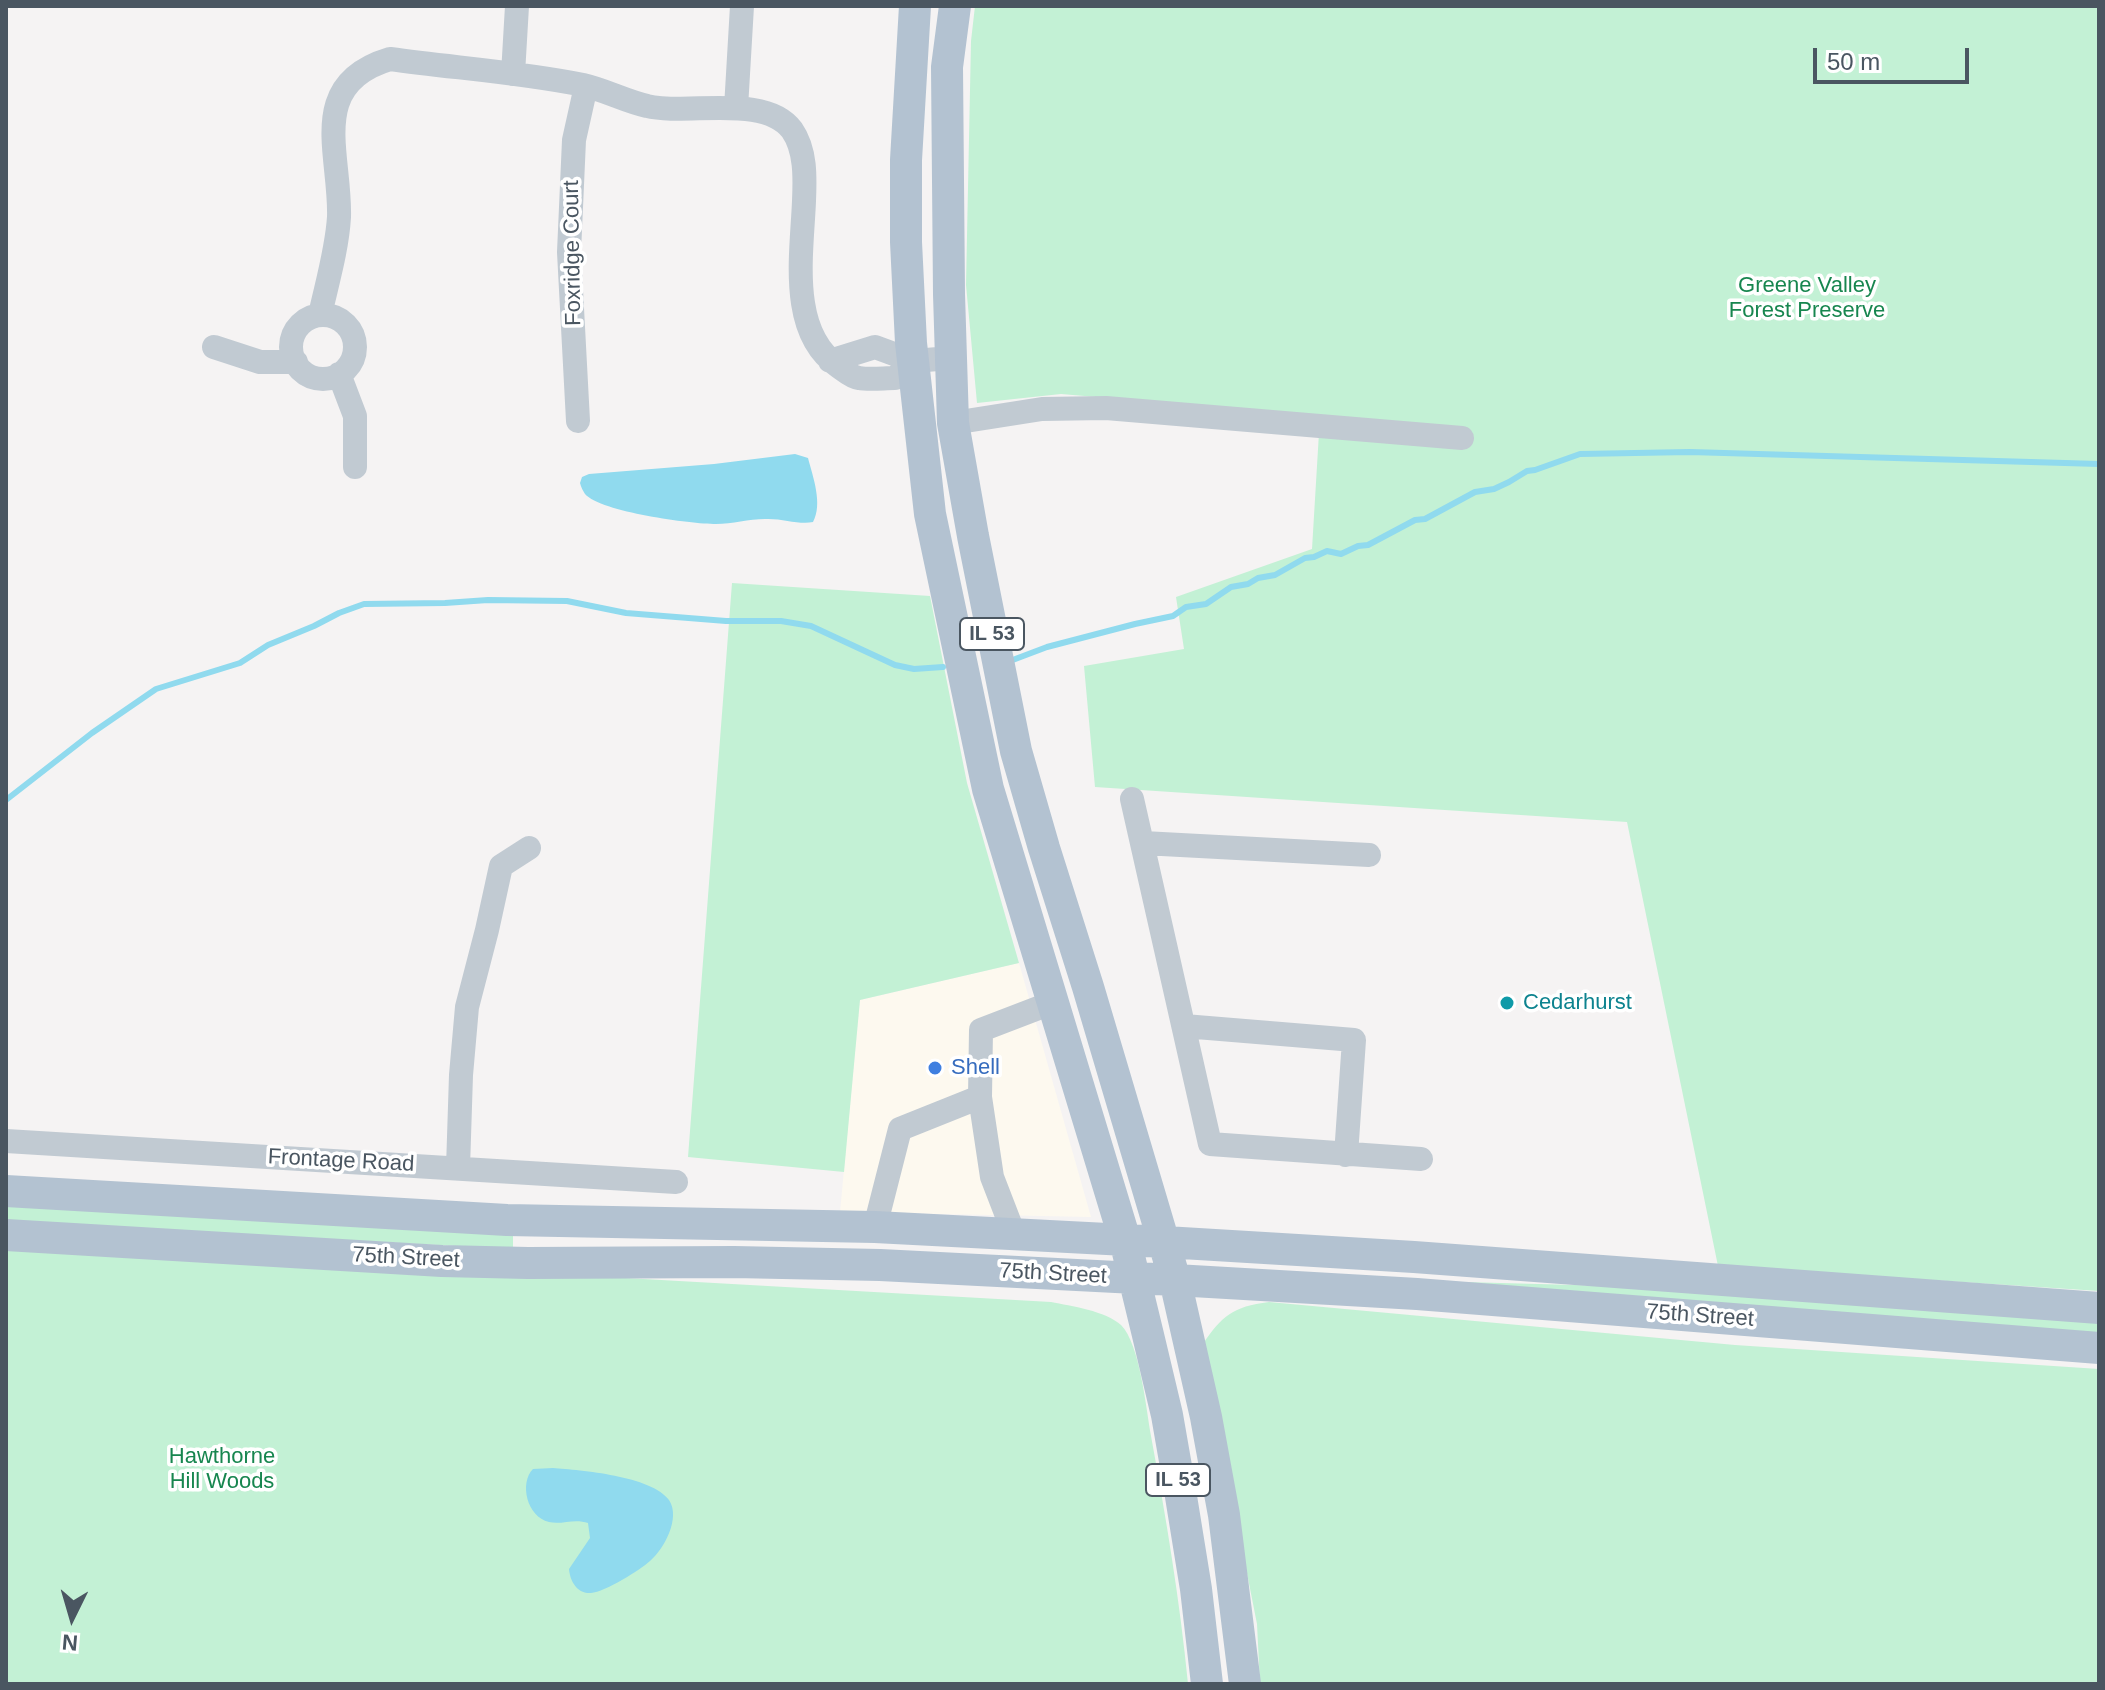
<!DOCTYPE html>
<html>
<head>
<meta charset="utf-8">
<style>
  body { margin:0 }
  #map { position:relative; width:2105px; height:1690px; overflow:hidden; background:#f5f3f3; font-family:Arial,sans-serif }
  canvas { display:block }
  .frame { position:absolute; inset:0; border:8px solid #4a5661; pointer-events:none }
  .north { position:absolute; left:32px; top:1578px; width:80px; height:80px; -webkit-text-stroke:6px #fff; paint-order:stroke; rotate:185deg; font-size:22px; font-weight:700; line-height:32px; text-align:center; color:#4a5661 }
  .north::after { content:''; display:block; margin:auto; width:28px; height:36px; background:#4a5661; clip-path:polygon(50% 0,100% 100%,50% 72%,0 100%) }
  .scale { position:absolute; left:1813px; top:48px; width:156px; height:36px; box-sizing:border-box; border:4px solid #4a5661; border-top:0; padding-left:10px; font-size:24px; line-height:28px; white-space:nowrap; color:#4a5661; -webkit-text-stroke:6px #fff; paint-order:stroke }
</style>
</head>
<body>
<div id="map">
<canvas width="2105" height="1690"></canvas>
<div class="frame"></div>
<div class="north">N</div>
<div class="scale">50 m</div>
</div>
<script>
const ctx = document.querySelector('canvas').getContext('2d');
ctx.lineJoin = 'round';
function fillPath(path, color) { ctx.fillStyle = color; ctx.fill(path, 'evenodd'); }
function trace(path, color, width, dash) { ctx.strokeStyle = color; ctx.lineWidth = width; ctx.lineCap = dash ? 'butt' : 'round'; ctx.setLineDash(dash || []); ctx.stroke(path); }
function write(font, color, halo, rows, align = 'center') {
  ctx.font = font + ' Arial,sans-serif'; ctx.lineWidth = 7; ctx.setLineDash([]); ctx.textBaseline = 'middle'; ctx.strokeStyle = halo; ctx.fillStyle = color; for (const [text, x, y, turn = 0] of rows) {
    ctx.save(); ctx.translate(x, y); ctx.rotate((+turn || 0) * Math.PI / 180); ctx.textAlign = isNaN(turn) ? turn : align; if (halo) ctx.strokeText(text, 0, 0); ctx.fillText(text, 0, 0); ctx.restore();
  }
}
fillPath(new Path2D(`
  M 1019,963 L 1091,1217 L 840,1212 L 860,1000 Z`), '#fdf9ef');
fillPath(new Path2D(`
  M 975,6 L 2099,6 L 2099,1291 L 1718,1266 L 1627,822 L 1095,787 L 1084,666 L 1184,649 L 1176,597 L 1312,549 L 1320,416 L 1061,394 L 977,403 L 966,285 L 971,41 Z
  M 732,583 L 930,596 L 967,783 L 1019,963 L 860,1000 L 844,1172 L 688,1157 Z
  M 6,1204 L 513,1233 L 513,1249 L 6,1222 Z
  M 6,1243 L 1051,1302 C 1071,1306 1106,1311 1121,1325 C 1140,1344 1146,1408 1151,1436 C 1166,1518 1180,1601 1188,1684 L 6,1684 Z
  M 1464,1282 L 1649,1287 L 2099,1322 L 2099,1335 L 1463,1285 Z
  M 1269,1302 L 1735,1345 L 2099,1369 L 2099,1684 L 1260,1684 L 1257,1624 L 1202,1345 C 1223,1315 1232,1307 1269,1302 Z`), '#c3f1d5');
fillPath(new Path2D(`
  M 795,454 L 808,458 C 813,477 823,504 813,522 C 799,525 782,518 765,519 C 749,519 732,524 716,524 C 691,524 601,512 585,494 C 583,491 581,487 580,483 L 582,477 L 589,474 L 714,464 Z
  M 553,1468 C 580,1470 652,1476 669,1500 C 681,1518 664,1549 650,1561 C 640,1570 605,1592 591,1593 C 577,1594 570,1581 569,1569 L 590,1538 L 588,1523 C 574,1518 562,1525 549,1522 C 527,1517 519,1483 533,1469 Z`), '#90daee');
trace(new Path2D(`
  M 1010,661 L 1047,647 L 1135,624 L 1173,616 L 1186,607 L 1206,604 L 1231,587 L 1248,584 L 1258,578 L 1275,575 L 1305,558 L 1314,557 L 1327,551 L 1341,554 L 1358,546 L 1368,545 L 1415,520 L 1425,519 L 1475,492 L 1494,489 L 1509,482 L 1527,471 L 1535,470 L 1580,454 L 1690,452 L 2099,464
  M 6,800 L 92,733 L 156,689 L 240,663 L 268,645 L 314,626 L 339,613 L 364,604 L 445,603 L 488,600 L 567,601 L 626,613 L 726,621 L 781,621 L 811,626 L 895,665 L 914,669 L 943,667`), '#90daee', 6);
trace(new Path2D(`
  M 513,74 L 517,6
  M 736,108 L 742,6
  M 320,315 C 327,283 337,250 339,217 C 341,154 306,84 390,59 C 454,68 519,72 583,85 C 605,90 625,101 647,106 C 686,116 765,93 792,130 C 806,150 805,178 804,201 C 802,253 788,332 838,366 C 844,370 851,377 859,378 C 870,380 884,378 895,378 L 913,361
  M291 347a32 32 0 1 1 64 0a32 32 0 1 1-64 0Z
  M 214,347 L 260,362 L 296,362
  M 830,361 L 875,347 L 913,361 L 951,358
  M 339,374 L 355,416 L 355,467
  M 578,421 L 569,252 L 574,140 L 586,86
  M 953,423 L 1042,409 L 1106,408 L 1462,438
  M 1132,799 L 1210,1144 L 1421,1159
  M 1143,843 L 1369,855
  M 1184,1026 L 1354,1040 L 1346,1155
  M 6,1141 L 676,1182
  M 458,1168 L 461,1075 L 467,1007 L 487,930 L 501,866 L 529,848
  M 875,1227 L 900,1129 L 980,1097
  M 1014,1234 L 992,1177 L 980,1097 L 981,1030 L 1054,1002`), '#c1cad2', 24);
trace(new Path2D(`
  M 915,6 L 906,160 L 906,242 L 911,343 L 930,514 L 988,789 L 1125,1240 L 1148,1335 L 1167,1415 L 1178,1478 L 1196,1589 L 1207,1684
  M 955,6 L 947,67 L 949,294 L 953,423 L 973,536 L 1016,751 L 1044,848 L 1088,987 L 1175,1280 L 1206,1417 L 1224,1515 L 1245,1684
  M 6,1191 L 507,1220 L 875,1227 L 1165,1242 L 1414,1257 L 2099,1308
  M 6,1235 L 442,1261 L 528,1263 L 734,1262 L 880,1265 L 1175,1280 L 1417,1294 L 2099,1348`), '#b3c2d1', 32);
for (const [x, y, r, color] of [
  [1507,1003,8,"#0f9aa8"],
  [935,1068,8,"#3f7fe0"]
]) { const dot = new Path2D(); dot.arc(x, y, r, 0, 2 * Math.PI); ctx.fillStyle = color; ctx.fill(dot); trace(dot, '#fff', 3); }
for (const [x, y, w] of [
  [992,634,64],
  [1178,1480,64]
]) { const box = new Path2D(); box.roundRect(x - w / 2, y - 16, w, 32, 6); ctx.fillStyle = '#fff'; ctx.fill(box); trace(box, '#4a5661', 2); }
write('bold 20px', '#4a5661', null, [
  ["IL 53",992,634],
  ["IL 53",1178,1480]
]);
write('22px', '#4a5661', '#fff', [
  ["Foxridge Court",573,253,-91],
  ["Frontage Road",341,1161,3],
  ["75th Street",406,1258,3],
  ["75th Street",1053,1274,3],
  ["75th Street",1700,1316,4]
]);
write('22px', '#17864f', '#fff', [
  ["Greene Valley",1807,286],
  ["Forest Preserve",1807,311],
  ["Hawthorne",222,1457],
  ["Hill Woods",222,1482]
]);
write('22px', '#0d838f', '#fff', [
  ["Cedarhurst",1523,1003]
], 'left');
write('22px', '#366cbe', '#fff', [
  ["Shell",951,1068]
], 'left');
</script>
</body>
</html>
